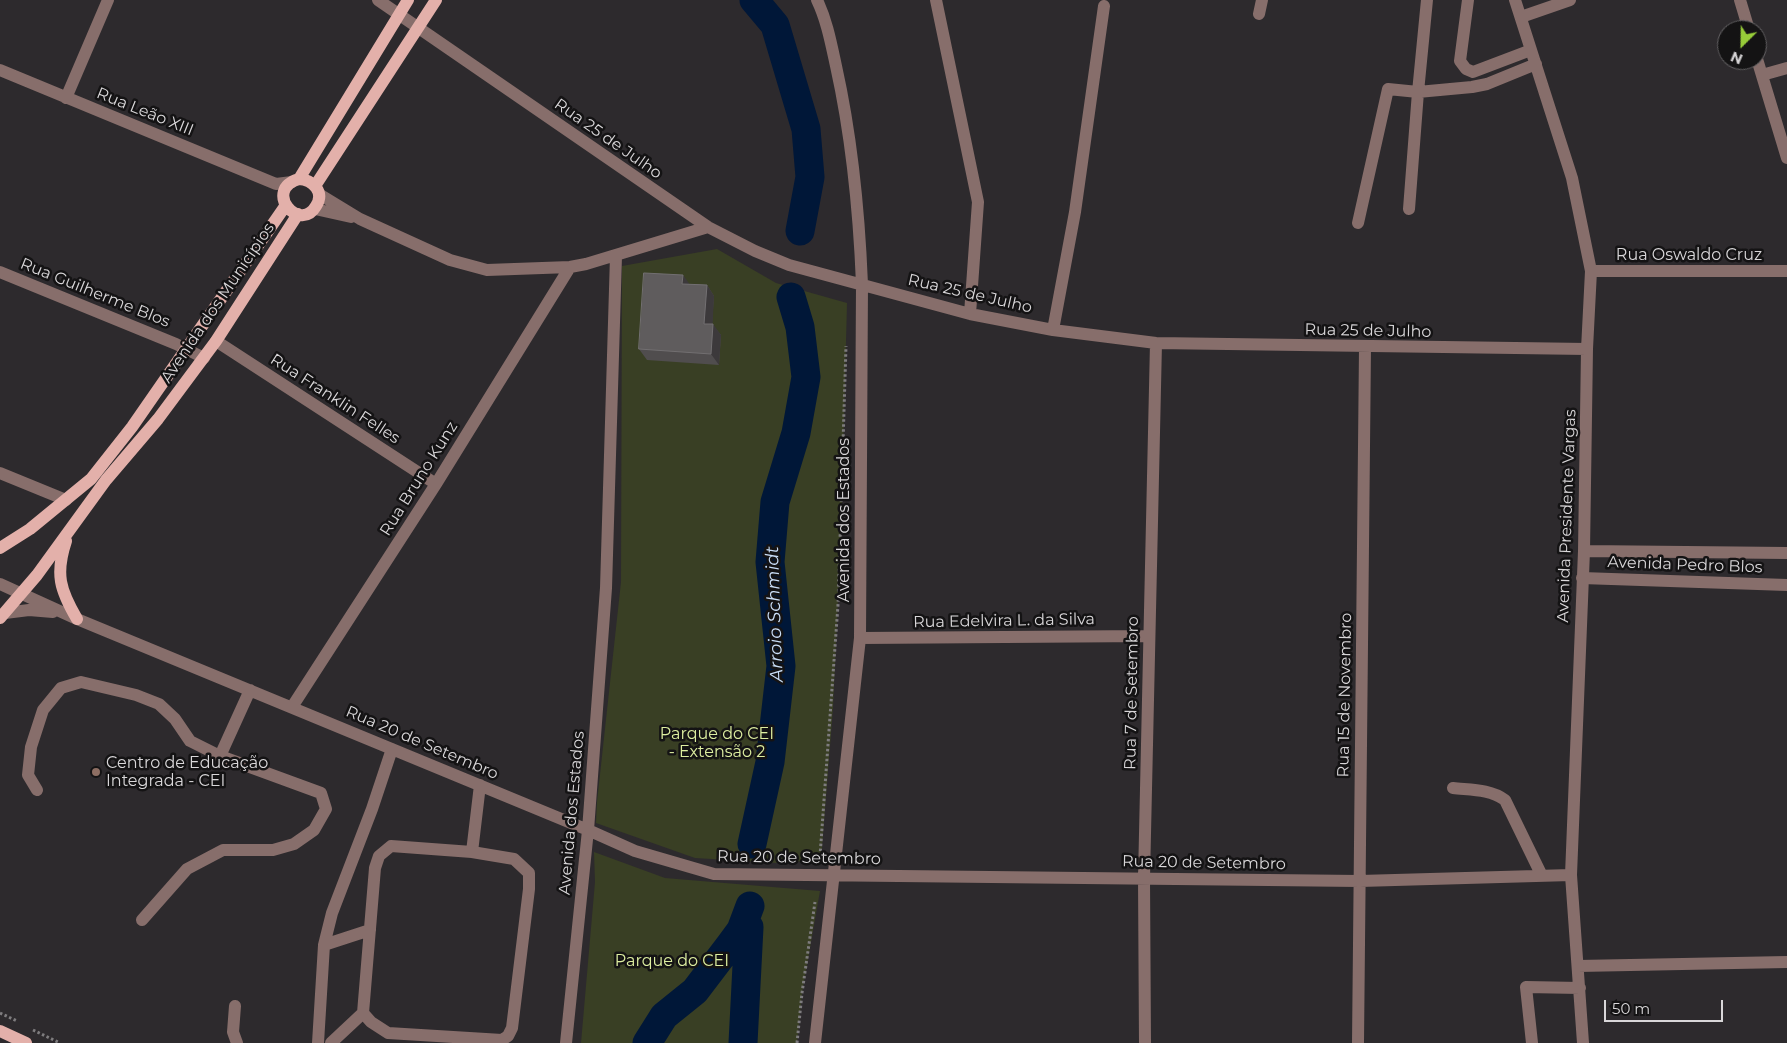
<!DOCTYPE html>
<html>
<head>
<meta charset="utf-8">
<style>
  body { margin:0 }
  #map { position:relative; width:1787px; height:1043px; overflow:hidden; background:#2d2a2d; font-family:Montserrat,sans-serif }
  canvas { display:block }
  .north { position:absolute; left:1717px; top:20px; width:50px; height:50px; box-sizing:border-box; background:#141314; border:1px solid #636163; border-radius:50%; rotate:203deg; font-size:14px; font-weight:700; line-height:20px; text-align:center; color:#d9d7d9 }
  .north::after { content:''; display:block; margin:auto; width:18px; height:22px; background:#97cc39; clip-path:polygon(50% 0,100% 100%,50% 72%,0 100%) }
  .scale { position:absolute; left:1604px; top:1000px; width:119px; height:22px; box-sizing:border-box; border:2px solid #d9d7d9; border-top:0; padding-left:6px; font-size:15px; line-height:18px; white-space:nowrap; color:#d9d7d9; -webkit-text-stroke:4px #141314; paint-order:stroke }
</style>
</head>
<body>
<div id="map">
<canvas width="1787" height="1043"></canvas>
<div class="north">N</div>
<div class="scale">50 m</div>
</div>
<script>
const ctx = document.querySelector('canvas').getContext('2d');
ctx.lineJoin = 'round';
function fillPath(path, color) { ctx.fillStyle = color; ctx.fill(path, 'evenodd'); }
function trace(path, color, width, dash) { ctx.strokeStyle = color; ctx.lineWidth = width; ctx.lineCap = dash ? 'butt' : 'round'; ctx.setLineDash(dash || []); ctx.stroke(path); }
function write(font, color, halo, rows, align = 'center') {
  ctx.font = font + ' Montserrat,sans-serif'; ctx.lineWidth = 5; ctx.setLineDash([]); ctx.textBaseline = 'middle'; ctx.strokeStyle = halo; ctx.fillStyle = color; for (const [text, x, y, turn = 0] of rows) {
    ctx.save(); ctx.translate(x, y); ctx.rotate((+turn || 0) * Math.PI / 180); ctx.textAlign = isNaN(turn) ? turn : align; if (halo) ctx.strokeText(text, 0, 0); ctx.fillText(text, 0, 0); ctx.restore();
  }
}
fillPath(new Path2D(`
  M 717,249 L 776,283 L 847,303 L 841,534 L 833,708 L 821,860 L 778,863 L 695,858 L 596,823 L 597,802 L 621,582 L 622,266 Z
  M 594,852 L 665,878 L 820,891 L 802,993 L 797,1043 L 581,1043 L 595,882 Z`), '#393f24');
trace(new Path2D(`
  M 754,0 L 775,25 L 806,129 L 810,177 L 800,231
  M 752,844 L 770,762 L 781,666 L 770,562 L 775,502 L 796,433 L 806,377 L 800,327 L 791,297
  M 647,1043 L 664,1016 L 695,991 L 730,945 L 741,930 L 750,906
  M 743,1043 L 749,927`), '#001738', 29);
trace(new Path2D(`
  M 820,856 L 838,605 L 846,346
  M 0,1013 L 17,1021
  M 33,1030 L 60,1043
  M 797,1043 L 802,993 L 815,902`), '#7e7c7e', 3, [2.5, 2.5]);
trace(new Path2D(`
  M 378,0 L 708,227 L 755,251 L 789,265 L 970,314 L 1053,330 L 1156,343 L 1587,349
  M 936,0 L 978,202 L 970,314
  M 1427,0 L 1418,92 L 1472,87 L 1487,84 L 1536,64
  M 1468,0 L 1460,61 L 1466,69 L 1473,72 L 1531,50
  M 1515,0 L 1572,178 L 1591,271 L 1587,349 L 1584,551 L 1571,875 L 1583,1043
  M 1740,0 L 1749,30
  M 1259,14 L 1262,0
  M 1521,17 L 1570,0
  M 1757,59 L 1787,158
  M 0,70 L 276,184 L 292,182
  M 1762,75 L 1787,68
  M 66,98 L 108,0
  M 319,194 L 360,219 L 450,260 L 487,270 L 570,267 L 586,264 L 708,227
  M 315,209 L 351,217
  M 1358,223 L 1388,89 L 1418,92 L 1409,209
  M 1591,271 L 1787,271
  M 0,272 L 176,344 L 204,358
  M 1053,330 L 1075,212 L 1104,6
  M 216,341 L 436,484
  M 0,473 L 66,500
  M 1584,551 L 1787,553
  M 1582,578 L 1787,585
  M 0,584 L 77,619 L 588,830 L 635,851 L 714,874 L 1360,881 L 1571,875
  M 5,613 L 29,610 L 53,612
  M 860,638 L 1149,636
  M 292,707 L 436,484 L 570,267
  M 220,756 L 250,690
  M 1453,788 C 1471,790 1490,789 1505,800 L 1542,876
  M 37,790 L 28,775 L 31,747 L 43,710 L 61,688 L 81,682 L 136,695 L 159,704 L 175,719 L 190,741 L 220,756 L 321,793 L 326,809 L 314,830 L 294,844 L 273,850 L 223,850 L 187,869 L 142,920
  M 391,846 L 472,852 L 514,859 L 529,873 L 529,889 L 512,1028 L 508,1036 L 502,1040 L 388,1033 L 371,1022 L 363,1013 L 375,868 L 379,856 Z
  M 472,852 L 480,785
  M 324,945 L 370,930
  M 1578,966 L 1787,962
  M 235,1006 L 233,1032 L 237,1043
  M 318,1043 L 324,945 L 332,913 L 372,809 L 392,749
  M 331,1043 L 363,1013
  M 566,1043 L 588,830 L 606,588 L 616,256
  M 815,1043 L 860,638 L 862,284 C 859,210 852,138 836,66 C 831,43 827,21 817,0
  M 1145,1043 L 1144,878 L 1156,343
  M 1358,1043 L 1365,347
  M 1532,1043 L 1526,987 L 1580,988`), '#876e6b', 12);
trace(new Path2D(`
  M 299,179 C 313,180 325,192 316,206 C 300,234 262,190 299,179 L 408,0
  M 315,186 L 436,0
  M 66,541 C 55,574 60,590 77,619
  M 0,548 L 30,529 L 91,479 L 132,427 L 286,205
  M 0,618 L 37,575 L 106,480 L 158,419 L 216,341 L 298,214
  M 0,1031 L 26,1043`), '#e3b0aa', 12);
fillPath(new Path2D(`
  M 689,284 L 707,285 L 714,296 L 712,324 L 721,335 L 719,365 L 647,360 L 639,349 Z`), '#504d4e');
fillPath(new Path2D(`
  M 683,275 L 691,286 L 682,284 Z
  M 707,285 L 714,296 L 712,335 L 704,324 Z
  M 713,324 L 721,335 L 719,365 L 711,354 Z`), '#3c393b');
const building = new Path2D(`
  M 644,273 L 683,275 L 682,284 L 707,285 L 704,324 L 713,324 L 711,354 L 639,349 Z`);
fillPath(building, '#5f5c5d');
trace(building, '#726f71', 1);
for (const [x, y, r, color] of [
  [96,772,5,"#8d6e63"]
]) { const dot = new Path2D(); dot.arc(x, y, r, 0, 2 * Math.PI); ctx.fillStyle = color; ctx.fill(dot); trace(dot, '#141314', 2); }
write('16px', '#d9d7d9', '#141314', [
  ["Rua Leão XIII",145,112,22],
  ["Rua 25 de Julho",608,139,35],
  ["Rua Oswaldo Cruz",1689,255],
  ["Rua Guilherme Blos",95,293,22],
  ["Rua 25 de Julho",970,294,13],
  ["Avenida dos Municípios",218,303,-56],
  ["Rua 25 de Julho",1368,331,1],
  ["Rua Franklin Felles",335,399,33],
  ["Rua Bruno Kunz",419,479,-58],
  ["Avenida Presidente Vargas",1567,516,-88],
  ["Avenida dos Estados",844,520,-90],
  ["Avenida Pedro Blos",1685,565,2],
  ["Rua Edelvira L. da Silva",1004,621,-1],
  ["Rua 7 de Setembro",1132,693,-89],
  ["Rua 15 de Novembro",1345,695,-89],
  ["Rua 20 de Setembro",422,743,23],
  ["Avenida dos Estados",572,813,-85],
  ["Rua 20 de Setembro",799,858,1],
  ["Rua 20 de Setembro",1204,863,1]
]);
write('16px', '#ddeea0', '#141314', [
  ["Parque do CEI",717,734],
  ["- Extensão 2",717,752],
  ["Parque do CEI",672,961]
]);
write('16px', '#d9d7d9', '#141314', [
  ["Centro de Educação",106,763],
  ["Integrada - CEI",106,781]
], 'left');
write('italic 18px', '#c9ddf6', '#141314', [
  ["Arroio Schmidt",775,614,-92]
]);
</script>
</body>
</html>
